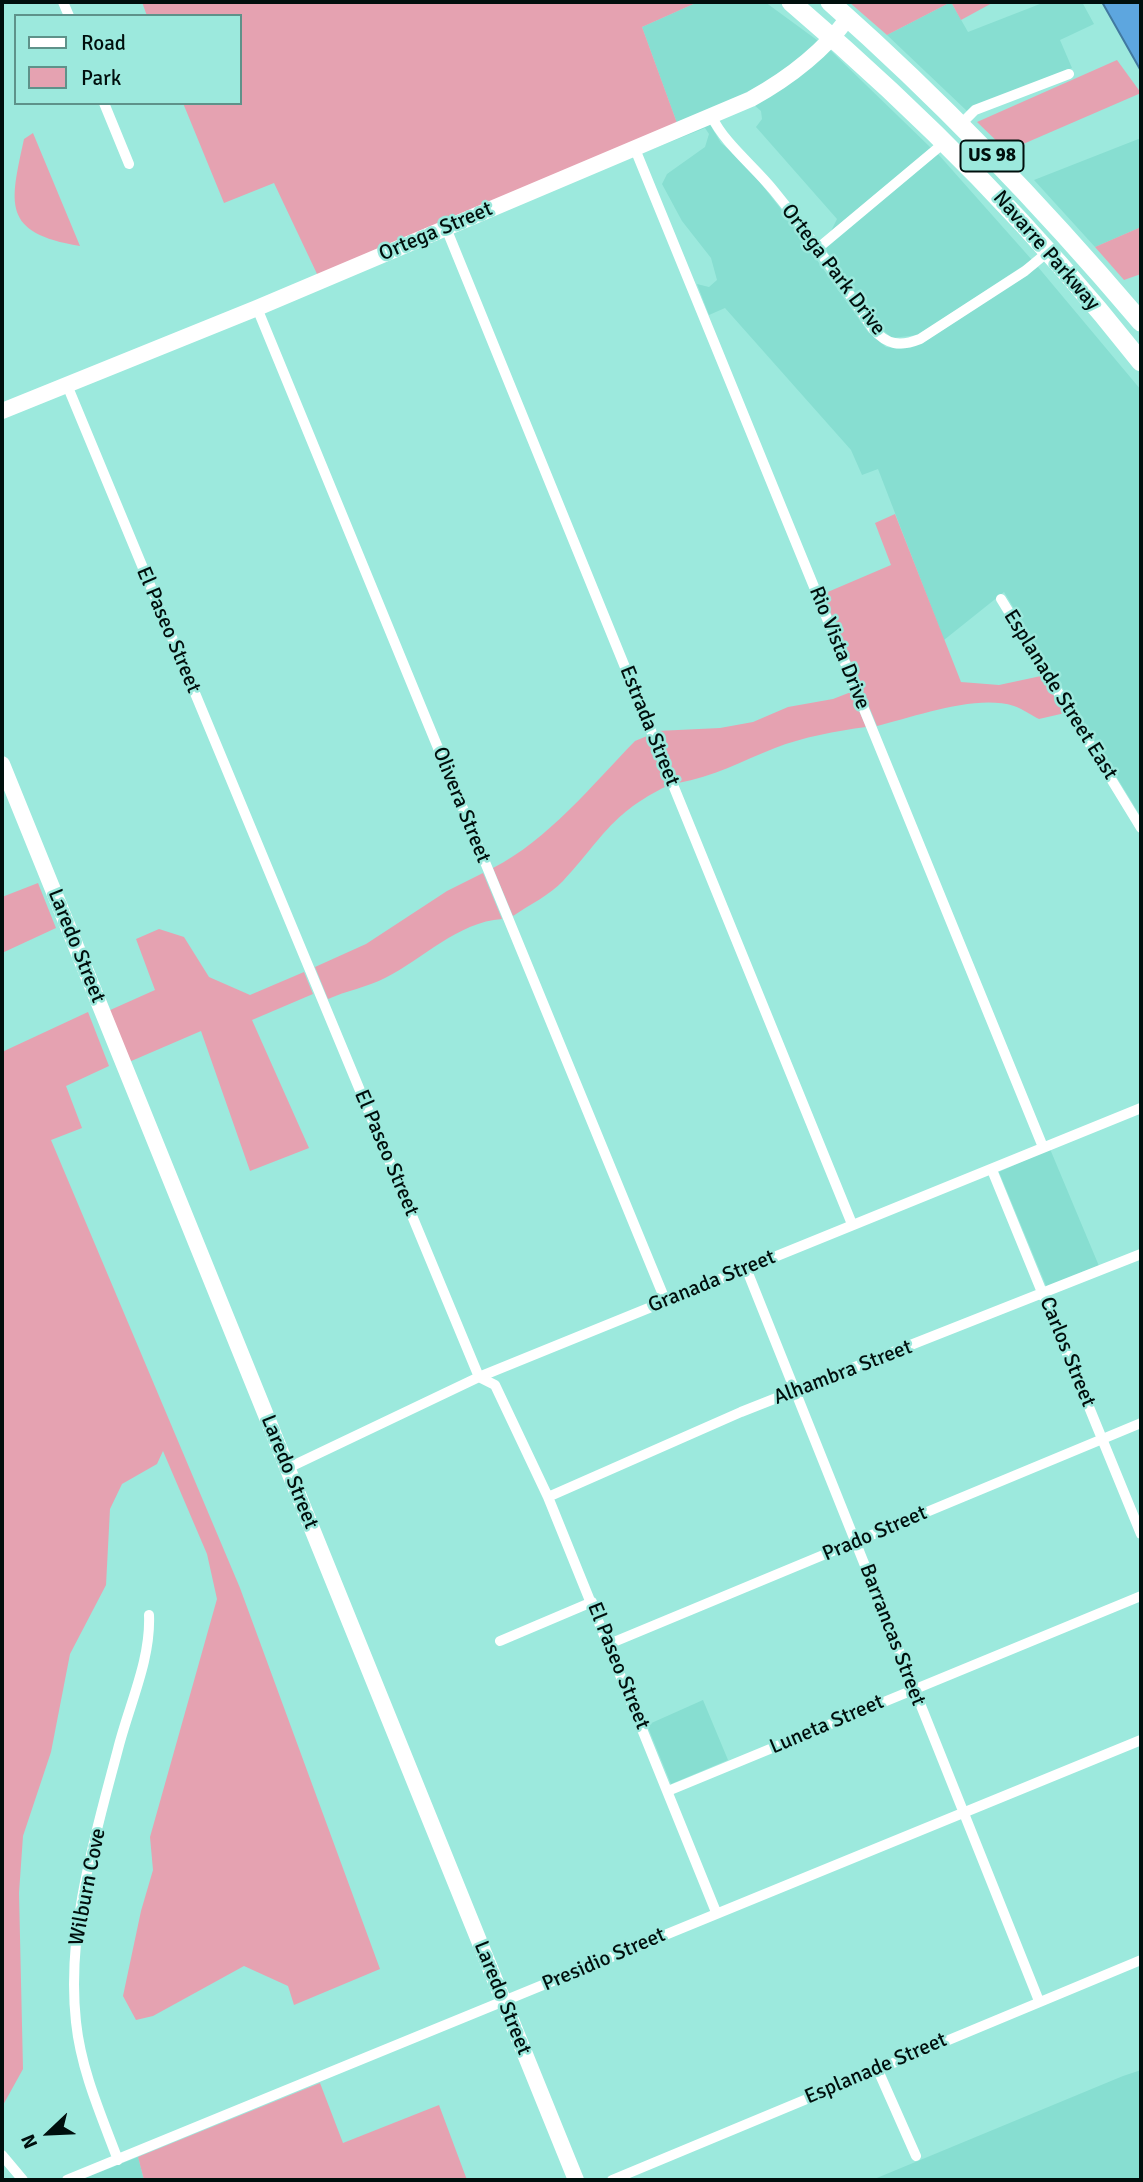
<!DOCTYPE html>
<html>
<head>
<meta charset="utf-8">
<style>
  body { margin:0 }
  #map { position:relative; width:1143px; height:2182px; overflow:hidden; background:#9ce9dd; font-family:Signika,sans-serif }
  canvas { display:block }
  .frame { position:absolute; inset:0; border:4px solid #000f0d; pointer-events:none }
  .legend { position:absolute; left:14px; top:14px; width:228px; height:91px; box-sizing:border-box; background:#9ce9dd; border:2px solid #5e928a; margin:0; padding:9px 12px; list-style:none; font-size:21px; color:#000f0d }
  .legend li { display:flex; align-items:center; gap:14px; height:35px }
  .legend b { width:35px; border:2px solid #5e928a }
  .north { position:absolute; left:14px; top:2098px; width:70px; height:70px; -webkit-text-stroke:5px #9ce9dd; paint-order:stroke; rotate:247deg; font-size:19px; font-weight:700; line-height:28px; text-align:center; color:#000f0d }
  .north::after { content:''; display:block; margin:auto; width:24px; height:32px; background:#000f0d; clip-path:polygon(50% 0,100% 100%,50% 72%,0 100%) }
</style>
</head>
<body>
<div id="map">
<canvas width="1143" height="2182"></canvas>
<div class="frame"></div>
<ul class="legend">
<li><b style="height:9px;background:#fff"></b>Road</li>
<li><b style="height:19px;background:#e5a2b1"></b>Park</li>
</ul>
<div class="north">N</div>
</div>
<script>
const ctx = document.querySelector('canvas').getContext('2d');
ctx.lineJoin = 'round';
function fillPath(path, color) { ctx.fillStyle = color; ctx.fill(path, 'evenodd'); }
function trace(path, color, width, dash) { ctx.strokeStyle = color; ctx.lineWidth = width; ctx.lineCap = dash ? 'butt' : 'round'; ctx.setLineDash(dash || []); ctx.stroke(path); }
function write(font, color, halo, rows, align = 'center') {
  ctx.font = font + ' Signika,sans-serif'; ctx.lineWidth = 5; ctx.setLineDash([]); ctx.textBaseline = 'middle'; ctx.strokeStyle = halo; ctx.fillStyle = color; for (const [text, x, y, turn = 0] of rows) {
    ctx.save(); ctx.translate(x, y); ctx.rotate((+turn || 0) * Math.PI / 180); ctx.textAlign = isNaN(turn) ? turn : align; if (halo) ctx.strokeText(text, 0, 0); ctx.fillText(text, 0, 0); ctx.restore();
  }
}
fillPath(new Path2D(`
  M 698,2 L 765,2 L 821,43 L 748,95 L 677,123 L 642,27 Z
  M 951,2 L 968,32 L 1045,2 L 1082,2 L 1094,24 L 1060,40 L 1072,68 L 974,106 L 967,111 L 887,35 Z
  M 829,49 L 931,148 L 831,231 L 837,219 L 756,127 L 762,119 L 761,111 L 753,104 Z
  M 709,123 L 721,143 L 745,163 L 780,208 L 868,332 L 886,347 L 901,349 L 923,343 L 1038,267 L 1141,390 L 1141,817 L 1004,592 L 944,640 L 878,469 L 862,475 L 851,450 L 725,308 L 709,315 L 697,284 L 709,287 L 717,280 L 711,258 L 682,221 L 662,184 L 667,174 L 705,147 L 709,134 L 705,128 L 643,153 Z
  M 1141,138 L 1141,227 L 1095,247 L 1034,180 Z
  M 938,154 L 1032,260 L 918,335 L 892,338 L 878,326 L 825,249 Z
  M 1050,1149 L 1099,1266 L 1047,1288 L 999,1172 Z
  M 703,1700 L 728,1760 L 671,1784 L 647,1725 Z
  M 1141,2070 L 1141,2180 L 872,2180 L 1123,2076 Z
  M 138,2157 L 144,2180 L 80,2180 Z`), '#87ded1');
fillPath(new Path2D(`
  M 142,2 L 698,2 L 642,27 L 677,123 L 318,276 L 274,183 L 224,203 L 183,103 L 240,103 L 240,16 L 147,16 Z
  M 849,2 L 994,2 L 961,20 L 951,2 L 887,35 Z
  M 1117,60 L 1141,93 L 1007,151 L 977,122 Z
  M 33,133 L 80,246 C 1,233 10,204 24,139 Z
  M 1141,227 L 1141,274 L 1124,280 L 1095,247 Z
  M 895,514 L 961,682 L 999,685 L 1041,676 L 1065,713 L 1039,719 C 1031,715 1023,709 1014,706 C 975,694 915,717 877,726 L 823,594 L 891,565 L 875,523 Z
  M 851,692 L 866,727 C 836,731 803,737 775,748 C 742,761 713,777 678,783 L 657,731 L 720,728 L 753,722 L 788,707 L 833,699 Z
  M 647,736 L 667,786 C 610,814 603,838 563,881 C 550,895 529,905 513,916 L 493,868 C 548,840 592,785 635,741 Z
  M 483,873 L 502,919 C 458,922 423,959 385,978 C 367,987 346,991 328,999 L 315,967 L 366,944 L 447,891 Z
  M 38,883 L 56,928 L 2,953 L 2,897 Z
  M 159,929 L 184,937 L 209,977 L 250,995 L 304,972 L 313,994 L 252,1020 L 309,1148 L 250,1171 L 201,1031 L 129,1062 L 108,1011 L 155,990 L 136,939 Z
  M 88,1012 L 109,1066 L 66,1086 L 82,1128 L 51,1140 L 240,1588 L 380,1969 L 294,2005 L 288,1986 L 244,1966 L 153,2016 L 136,2020 L 123,1996 L 141,1911 L 153,1870 L 150,1837 L 217,1599 L 207,1554 L 163,1451 L 157,1464 L 122,1484 L 110,1509 L 106,1585 L 70,1654 L 51,1752 L 23,1836 L 19,1893 L 23,2069 L 2,2107 L 2,1052 Z
  M 320,2083 L 343,2143 L 439,2105 L 467,2180 L 144,2180 L 138,2157 Z`), '#e5a2b1');
const water = new Path2D(`
  M 1102,2 L 1141,2 L 1141,71 Z`);
fillPath(water, '#5da6df');
trace(water, '#4179a0', 2);
trace(new Path2D(`
  M 63,2 L 69,16
  M 104,103 L 129,164
  M 712,117 C 724,143 755,167 774,191 C 810,235 841,282 873,329 C 887,345 900,347 920,339 L 1025,271 L 1049,251
  M 961,124 L 975,110 L 1069,74
  M 635,149 L 1043,1147
  M 446,228 L 852,1224
  M 817,249 L 945,142
  M 257,308 L 666,1302
  M 67,385 L 479,1377 L 495,1385 L 548,1497 L 716,1912
  M 1001,599 L 1141,828
  M 992,1170 L 1141,1534
  M 746,1268 L 1039,2001
  M 288,1468 L 479,1377 L 1141,1108
  M 548,1497 L 741,1412 L 1141,1254
  M 500,1641 L 592,1602
  M 609,1644 L 1141,1423
  M 668,1791 L 1141,1596
  M 877,2068 L 916,2156
  M 2,2155 L 23,2180
  M 118,2160 C 101,2115 81,2070 76,2022 C 66,1931 95,1836 118,1749 C 129,1705 151,1660 149,1615
  M 67,2180 L 1141,1740
  M 612,2180 L 1141,1960`), '#fff', 10);
trace(new Path2D(`
  M 2,411 L 257,308 L 751,99 C 789,78 822,53 848,18
  M 2,764 L 576,2180`), '#fff', 16);
trace(new Path2D(`
  M 791,2 C 919,111 1037,230 1141,362
  M 830,2 C 942,101 1044,208 1141,322`), '#fff', 19);
for (const [x, y, w] of [
  [992,156,63]
]) { const box = new Path2D(); box.roundRect(x - w / 2, y - 15.5, w, 31, 5); ctx.fillStyle = '#9ce9dd'; ctx.fill(box); trace(box, '#000f0d', 2); }
write('bold 19px', '#000f0d', null, [
  ["US 98",992,156]
]);
write('21px', '#000f0d', '#9ce9dd', [
  ["Ortega Street",436,232,-23],
  ["Navarre Parkway",1046,251,49],
  ["Ortega Park Drive",833,270,53],
  ["El Paseo Street",168,630,67],
  ["Rio Vista Drive",839,648,68],
  ["Esplanade Street East",1060,695,58],
  ["Estrada Street",649,726,68],
  ["Olivera Street",461,805,68],
  ["Laredo Street",76,946,68],
  ["El Paseo Street",386,1153,67],
  ["Granada Street",712,1282,-22],
  ["Carlos Street",1067,1352,68],
  ["Alhambra Street",843,1373,-21],
  ["Laredo Street",289,1472,68],
  ["Prado Street",875,1534,-23],
  ["Barrancas Street",892,1635,69],
  ["El Paseo Street",618,1666,68],
  ["Luneta Street",827,1725,-23],
  ["Wilburn Cove",88,1887,-79],
  ["Presidio Street",604,1960,-23],
  ["Laredo Street",502,1998,68],
  ["Esplanade Street",876,2069,-23]
]);
</script>
</body>
</html>
